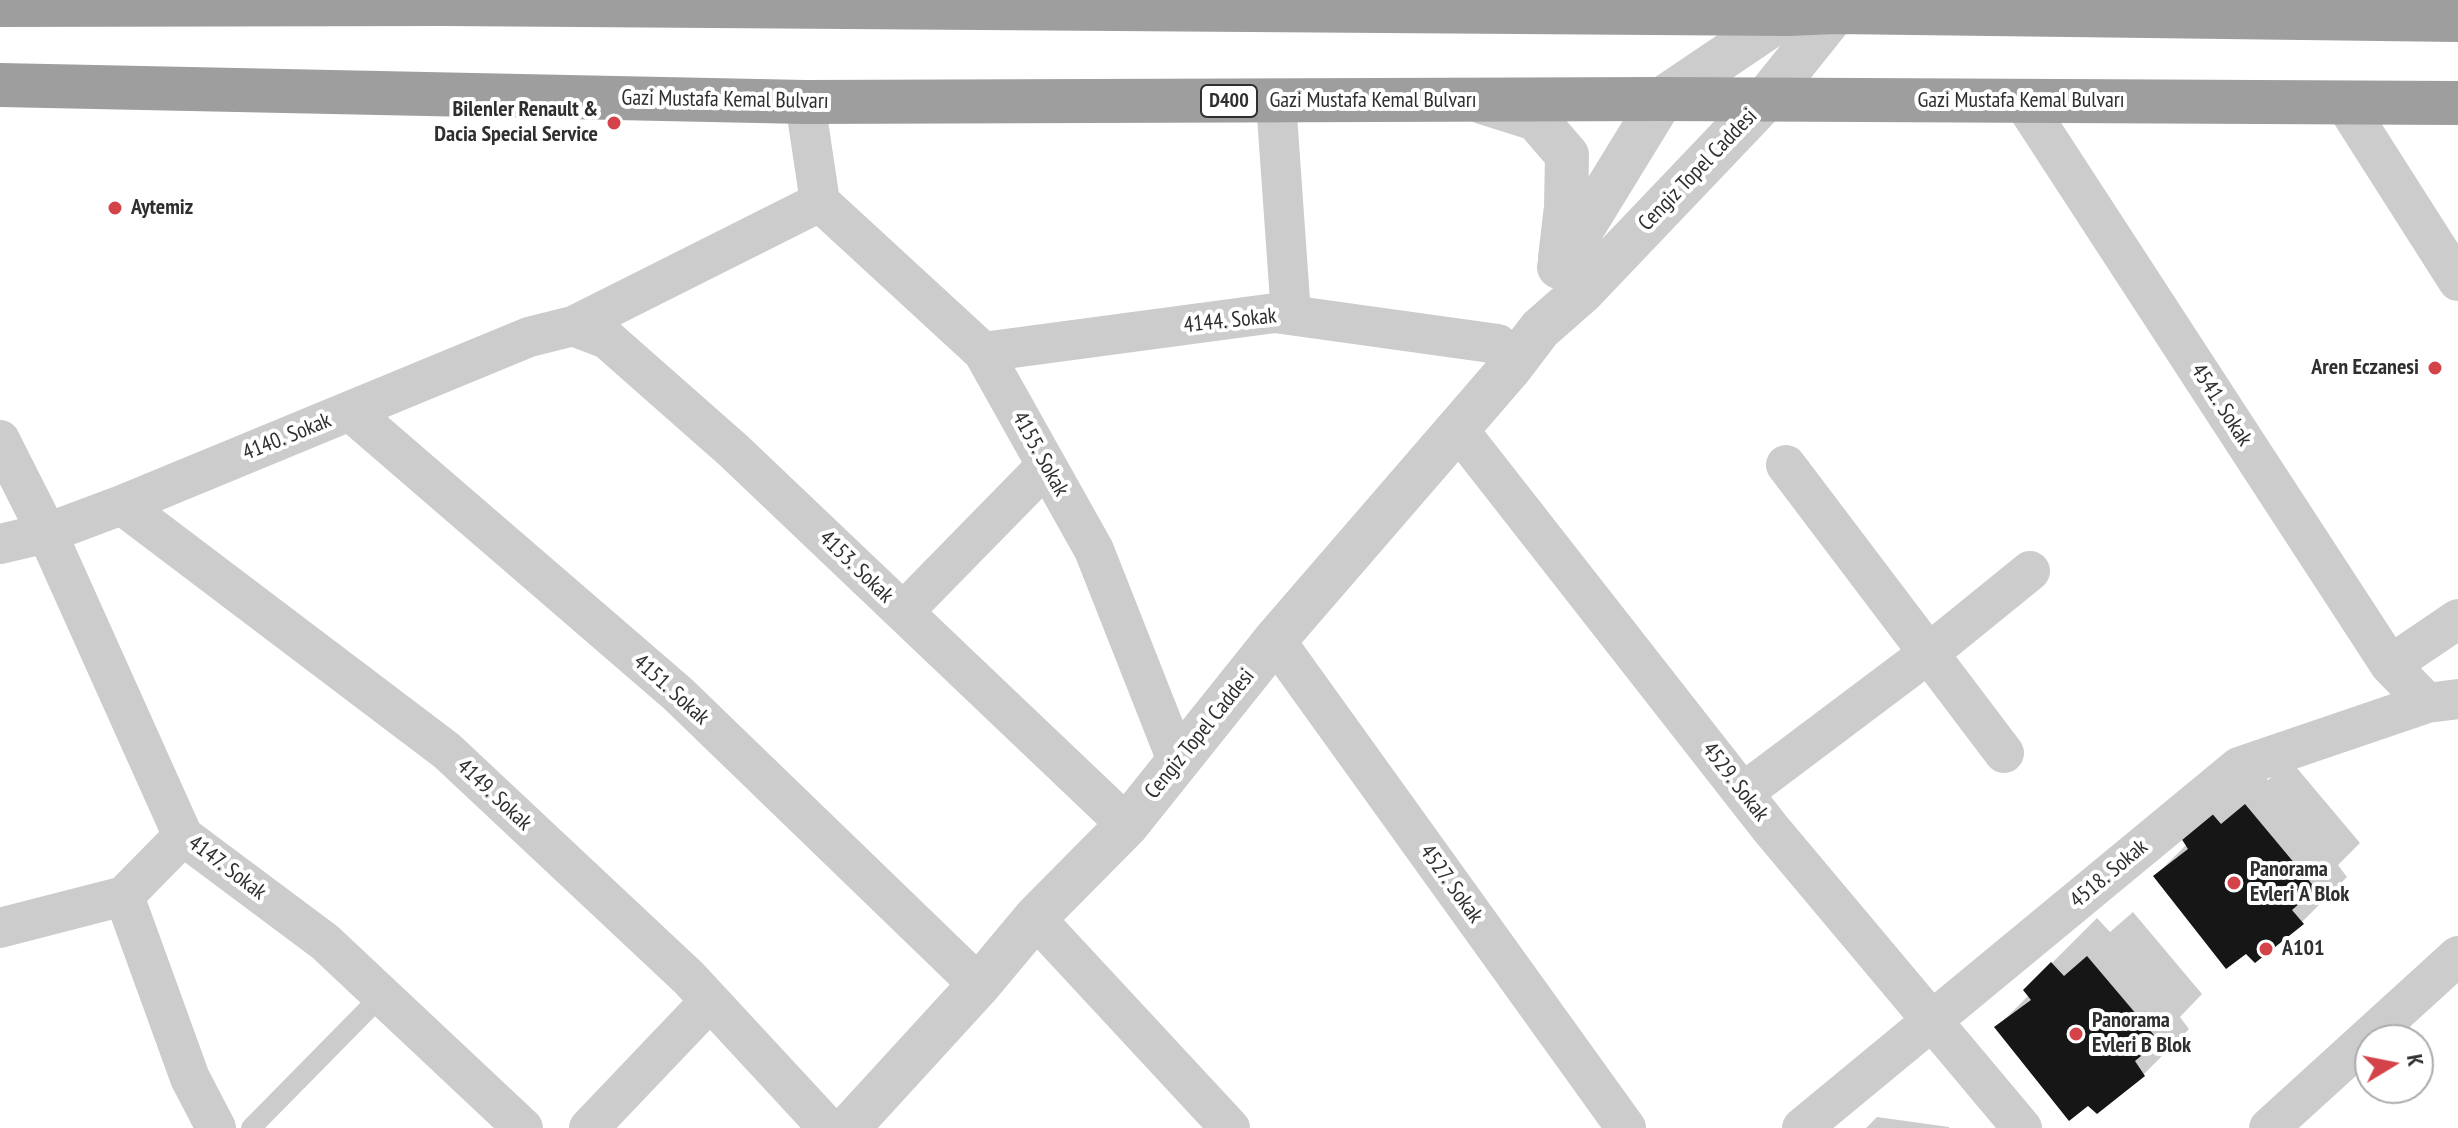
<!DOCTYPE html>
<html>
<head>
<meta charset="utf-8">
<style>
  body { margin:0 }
  #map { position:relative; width:2458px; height:1128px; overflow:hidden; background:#fff; font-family:"PT Sans Narrow",sans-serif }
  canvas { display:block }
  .north { position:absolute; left:2354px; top:1024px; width:80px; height:80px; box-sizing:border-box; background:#fff; border:2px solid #acacac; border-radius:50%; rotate:80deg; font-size:22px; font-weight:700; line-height:32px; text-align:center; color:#2f2f2f }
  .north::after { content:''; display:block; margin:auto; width:28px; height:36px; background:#d5434a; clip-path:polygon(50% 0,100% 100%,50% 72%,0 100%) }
</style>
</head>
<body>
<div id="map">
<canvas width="2458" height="1128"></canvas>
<div class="north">K</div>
</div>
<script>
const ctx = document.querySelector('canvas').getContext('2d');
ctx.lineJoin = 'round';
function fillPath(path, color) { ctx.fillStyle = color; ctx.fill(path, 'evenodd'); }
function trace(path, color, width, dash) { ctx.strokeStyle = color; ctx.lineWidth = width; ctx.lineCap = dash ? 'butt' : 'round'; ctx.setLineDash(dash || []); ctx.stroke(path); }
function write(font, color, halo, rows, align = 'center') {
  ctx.font = font + ' "PT Sans Narrow",sans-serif'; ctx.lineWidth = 8; ctx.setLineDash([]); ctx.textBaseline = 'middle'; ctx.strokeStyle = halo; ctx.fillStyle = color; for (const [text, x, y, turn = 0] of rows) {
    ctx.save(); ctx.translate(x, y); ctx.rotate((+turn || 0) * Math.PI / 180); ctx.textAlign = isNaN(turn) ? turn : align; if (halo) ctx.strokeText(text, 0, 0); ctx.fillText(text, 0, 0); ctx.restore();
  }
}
fillPath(new Path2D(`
  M 2291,761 L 2360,843 L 2338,865 L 2347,877 L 2302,922 L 2155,876 L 2187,844 L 2183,838 L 2255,767 L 2268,780 Z
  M 2133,912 L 2202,994 L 2180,1017 L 2189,1029 L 2144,1074 L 2097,1112 L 1997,1027 L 2029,995 L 2025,990 L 2097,918 L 2110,932 Z
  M 1877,1117 L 1949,1127 L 1949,1128 L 1866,1128 Z`), '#0003');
fillPath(new Path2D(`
  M 2245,804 L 2316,889 L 2292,910 L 2304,924 L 2255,963 L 2246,954 L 2226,969 L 2153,876 L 2188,849 L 2181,838 L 2209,810 L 2221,824 Z
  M 2087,956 L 2159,1041 L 2135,1061 L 2145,1076 L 2097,1114 L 2088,1106 L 2069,1121 L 1994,1027 L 2031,1000 L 2023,990 L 2051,962 L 2064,976 Z`), '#161616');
trace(new Path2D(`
  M 251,1128 L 382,995`), '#ccc', 20);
trace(new Path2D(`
  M 1276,101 L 1291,315
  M 2023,101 L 2390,665 L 2427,703
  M 805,102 L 820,202 L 983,352 L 1094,550 L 1178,763
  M 2344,102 L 2458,281
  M 573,326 L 607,339 L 734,451 L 1127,825
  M 983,352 L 1275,313 L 1498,344 L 1511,367
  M 350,411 L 678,694 L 979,985
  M 1457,428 L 1771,829 L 2022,1128
  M 0,440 L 47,533 L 183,836 L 325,942 L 523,1128
  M 1786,465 L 2004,753
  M 122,505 L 447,751 L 689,978 L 828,1128
  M 0,544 L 47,533 L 122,505 L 529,337 L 573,326 L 820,202
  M 903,612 L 1046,466
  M 1275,640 L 1626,1128
  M 2390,665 L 2458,619
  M 1744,792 L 1929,653 L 2030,571
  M 124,896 L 190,1078 L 216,1128
  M 1035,918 L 1230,1128
  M 0,928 L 124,896 L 183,836
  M 589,1128 L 710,1001
  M 1802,1128 L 2239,767 L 2427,703 L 2458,699
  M 2269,1128 L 2458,956`), '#ccc', 40);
trace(new Path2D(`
  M 1482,102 L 1536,119 L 1567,155 L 1566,207 L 1560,258
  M 1559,267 L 1662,99 L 1788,14 L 1800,0
  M 848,1128 L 979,985 L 1035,918 L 1127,825 L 1275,640 L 1511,367 L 1540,329 L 1582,292 L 1765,100 L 1845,0`), '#ccc', 44);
trace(new Path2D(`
  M 0,5 L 442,4 L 1788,14 L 1835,12 L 2458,20
  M 0,85 L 805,102 L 1662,99 L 2458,103`), '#9e9e9e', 44);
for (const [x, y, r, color] of [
  [614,123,8,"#d5434a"],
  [115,208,8,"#d5434a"],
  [2435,368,8,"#d5434a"],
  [2234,883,8,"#d5434a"],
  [2266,949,8,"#d5434a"],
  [2076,1034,8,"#d5434a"]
]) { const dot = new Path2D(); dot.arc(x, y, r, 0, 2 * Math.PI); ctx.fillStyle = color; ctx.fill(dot); trace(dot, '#fff', 3); }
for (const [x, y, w] of [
  [1229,101,56]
]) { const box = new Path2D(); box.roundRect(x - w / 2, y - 16, w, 32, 6); ctx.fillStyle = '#fff'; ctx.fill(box); trace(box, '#2f2f2f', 2); }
write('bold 20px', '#2f2f2f', null, [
  ["D400",1229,101]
]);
write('22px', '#2f2f2f', '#fff', [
  ["Gazi Mustafa Kemal Bulvarı",725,100,1],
  ["Gazi Mustafa Kemal Bulvarı",1373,101],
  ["Gazi Mustafa Kemal Bulvarı",2021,101],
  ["Cengiz Topel Caddesi",1698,170,-46],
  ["4144. Sokak",1230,321,-6],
  ["4541. Sokak",2221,405,57],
  ["4140. Sokak",287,437,-22],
  ["4155. Sokak",1040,454,61],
  ["4153. Sokak",856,567,44],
  ["4151. Sokak",671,690,42],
  ["Cengiz Topel Caddesi",1200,734,-51],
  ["4529. Sokak",1735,782,52],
  ["4149. Sokak",494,795,43],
  ["4147. Sokak",227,868,37],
  ["4518. Sokak",2109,874,-40],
  ["4527. Sokak",1451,884,54]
]);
write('bold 22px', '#2f2f2f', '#fff', [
  ["Bilenler Renault &",598,110,"right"],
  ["Dacia Special Service",598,135,"right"],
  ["Aytemiz",131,208],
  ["Aren Eczanesi",2419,368,"right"],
  ["Panorama",2250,870],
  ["Evleri A Blok",2250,895],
  ["A101",2282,949],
  ["Panorama",2092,1021],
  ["Evleri B Blok",2092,1046]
], 'left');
</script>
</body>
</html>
